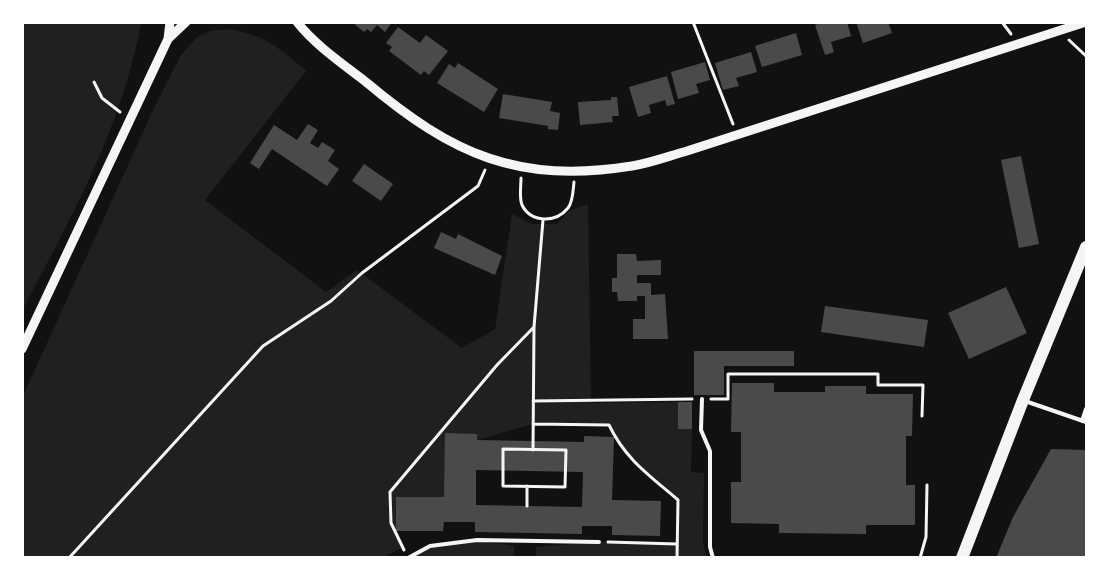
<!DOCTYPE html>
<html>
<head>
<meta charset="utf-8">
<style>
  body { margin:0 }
  #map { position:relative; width:1109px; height:580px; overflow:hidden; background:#111; font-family:Mulish,sans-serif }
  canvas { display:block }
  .frame { position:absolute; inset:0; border:24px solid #fff; pointer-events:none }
</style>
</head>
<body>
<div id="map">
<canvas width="1109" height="580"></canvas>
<div class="frame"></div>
</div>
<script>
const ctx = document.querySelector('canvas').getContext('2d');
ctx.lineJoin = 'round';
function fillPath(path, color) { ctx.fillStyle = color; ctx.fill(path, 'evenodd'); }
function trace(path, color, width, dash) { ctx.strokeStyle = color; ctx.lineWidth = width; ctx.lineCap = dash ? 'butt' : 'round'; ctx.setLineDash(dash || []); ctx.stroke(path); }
fillPath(new Path2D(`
  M 23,23 L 141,23 C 122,127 72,216 23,309 Z
  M 225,29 C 262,33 279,47 306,71 L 205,200 L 326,292 L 357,270 L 462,348 L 495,329 L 512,214 L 532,224 L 557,224 L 570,210 L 588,204 L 591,403 L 678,402 L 678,429 L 692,429 L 691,472 L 704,473 L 703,540 L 706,557 L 536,557 L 536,547 L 599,542 L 677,544 L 678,500 C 649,475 626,460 609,425 L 533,424 L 477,440 L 477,434 L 444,497 L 396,497 L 396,530 L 403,547 L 384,557 L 23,557 L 22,398 L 154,108 L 181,55 L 197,37 L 210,31 Z
  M 477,540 L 514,546 L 514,557 L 408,558 L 430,546 Z`), '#202020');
fillPath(new Path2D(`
  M 352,22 L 392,22 L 385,32 L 377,25 L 371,32 L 367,29 L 364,32 Z
  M 822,22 L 847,22 L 851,36 L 831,42 L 834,52 L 825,55 L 815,25 Z
  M 856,22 L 888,22 L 892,33 L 863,43 Z
  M 398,27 L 420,43 L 426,35 L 448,51 L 429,75 L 424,71 L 421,75 L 389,51 L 392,47 L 386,43 Z
  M 796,33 L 802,55 L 762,67 L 755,46 Z
  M 751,52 L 757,72 L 736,78 L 739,86 L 723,90 L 715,63 Z
  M 705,62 L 710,80 L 696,84 L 699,93 L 678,99 L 671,72 Z
  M 458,63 L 498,89 L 484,112 L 437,83 L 449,64 L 455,68 Z
  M 667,76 L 675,104 L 667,106 L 665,100 L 649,105 L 651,113 L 638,117 L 629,87 Z
  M 503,94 L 552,102 L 550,111 L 560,113 L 558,130 L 548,129 L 548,126 L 499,118 Z
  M 611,97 L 617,97 L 619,116 L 612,116 L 613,122 L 580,125 L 578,102 L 611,100 Z
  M 308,124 L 318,130 L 310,143 L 318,148 L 322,142 L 335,150 L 328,161 L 339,169 L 327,186 L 272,149 L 259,169 L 250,163 L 274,125 L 297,140 Z
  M 1021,156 L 1039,244 L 1019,248 L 1001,160 Z
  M 364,164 L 393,184 L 381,201 L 352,181 Z
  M 441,232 L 456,239 L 458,234 L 502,256 L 495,275 L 434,248 Z
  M 617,254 L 636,254 L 637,261 L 661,260 L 661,275 L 637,275 L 637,283 L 651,283 L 651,295 L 665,294 L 668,339 L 633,339 L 633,319 L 645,319 L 645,296 L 637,296 L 637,301 L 618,301 L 617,292 L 612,292 L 612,278 L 617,278 Z
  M 1006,287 L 1027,333 L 969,359 L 948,313 Z
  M 825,306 L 928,320 L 924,347 L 821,332 Z
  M 694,351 L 794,351 L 794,366 L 724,366 L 724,395 L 694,395 Z
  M 732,383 L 774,383 L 774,392 L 825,392 L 825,386 L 866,386 L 866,394 L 913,394 L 912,436 L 906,436 L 906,485 L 915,485 L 915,525 L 866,525 L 866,534 L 779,533 L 779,524 L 731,523 L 731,482 L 741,482 L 741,432 L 731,432 Z
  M 678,402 L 692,402 L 692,429 L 678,429 Z
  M 445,433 L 477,434 L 477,440 L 584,442 L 584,436 L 614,437 L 612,500 L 661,501 L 660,536 L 612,535 L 612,526 L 582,526 L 582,534 L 475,532 L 475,522 L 444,522 L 443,531 L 396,531 L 396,497 L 444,497 ZM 476,470 L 583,472 L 582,507 L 476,505 Z
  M 1051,449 L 1086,450 L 1086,558 L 996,558 L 1013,517 Z`), '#4a4a4a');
trace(new Path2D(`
  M 693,22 L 733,124
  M 1002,22 L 1011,34
  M 1069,40 L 1086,56
  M 94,82 L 102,98 L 120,112
  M 521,178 C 521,186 519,198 522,205 C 531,223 556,223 568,208 C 573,202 573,191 574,182
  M 711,399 L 728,399 L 728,374 L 878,374 L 878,385 L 923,385 L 922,416
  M 533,401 L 692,399
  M 533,424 L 609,425 C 626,460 649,475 678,500 L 677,558
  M 503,449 L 566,450 L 565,487 L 503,486 Z
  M 533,450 L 534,327 L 543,220
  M 527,506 L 527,486
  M 608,542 L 677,544
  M 404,550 L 391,523 L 390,492 L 497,365 L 534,327
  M 69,558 L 263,346 L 331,301 L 362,273 L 478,186 L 485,170
  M 920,558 L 926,537 L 927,485`), '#f5f5f5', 3);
trace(new Path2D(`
  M 702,399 L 701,430 L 710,451 L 710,547 L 713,558
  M 1025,401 L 1086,422
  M 1082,421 L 1086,409
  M 408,558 L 430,546 L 477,540 L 599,542`), '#f5f5f5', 4);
trace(new Path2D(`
  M 297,22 C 315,45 343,64 366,82 C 453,155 518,184 632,166 C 651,163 669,156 687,151 L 1086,22
  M 168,39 L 186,22
  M 22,349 L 168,39 L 170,22`), '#f5f5f5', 9);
trace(new Path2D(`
  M 962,558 L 1023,400 L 1086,247`), '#f5f5f5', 12);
</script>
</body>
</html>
